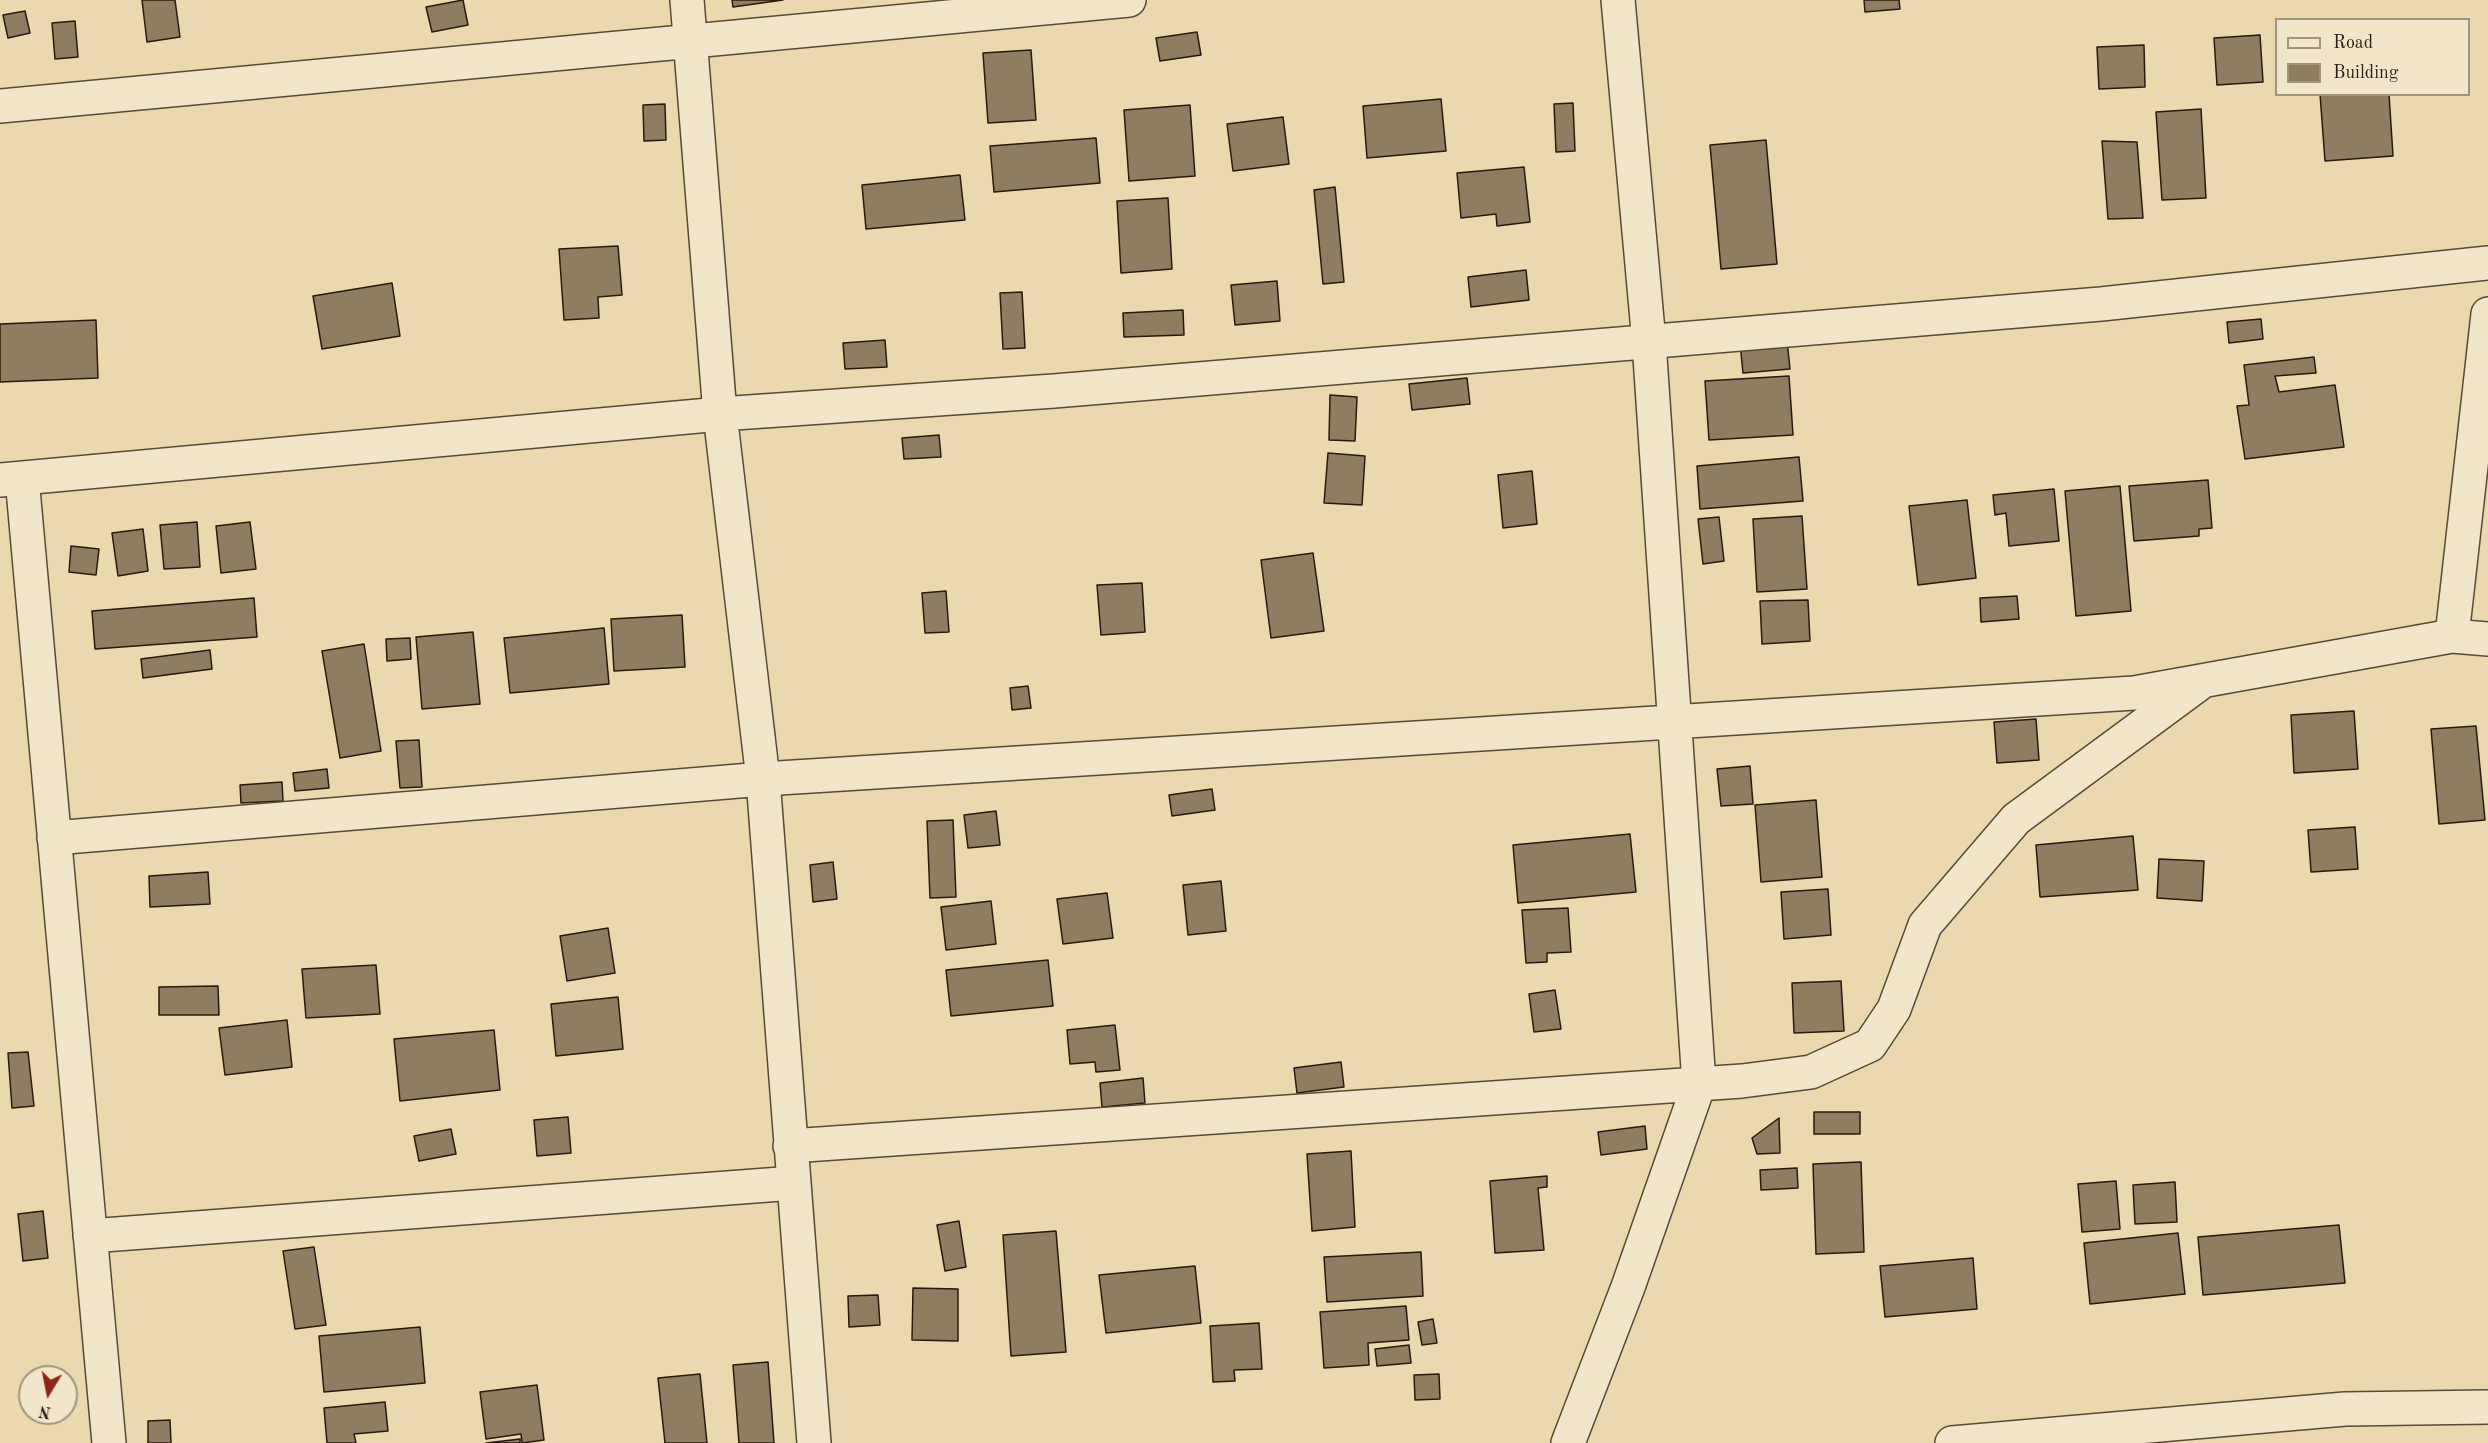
<!DOCTYPE html>
<html>
<head>
<meta charset="utf-8">
<style>
  body { margin:0 }
  #map { position:relative; width:2488px; height:1443px; overflow:hidden; background:#ead8ae; font-family:"Old Standard TT",serif }
  canvas { display:block }
  .legend { position:absolute; left:2275px; top:18px; width:195px; height:78px; box-sizing:border-box; background:#f1e6ca; border:2px solid #a1947e; margin:0; padding:8px 10px; list-style:none; font-size:18px; color:#291a0d }
  .legend li { display:flex; align-items:center; gap:12px; height:30px }
  .legend b { width:30px; border:2px solid #a1947e }
  .north { position:absolute; left:18px; top:1365px; width:60px; height:60px; box-sizing:border-box; background:#f1e6ca; border:2px solid #a1947e; border-radius:50%; rotate:190deg; font-size:16px; font-weight:700; line-height:24px; text-align:center; color:#291a0d }
  .north::after { content:''; display:block; margin:auto; width:21px; height:27px; background:#8f2418; clip-path:polygon(50% 0,100% 100%,50% 72%,0 100%) }
</style>
</head>
<body>
<div id="map">
<canvas width="2488" height="1443"></canvas>
<ul class="legend">
<li><b style="height:8px;background:#f1e6ca"></b>Road</li>
<li><b style="height:16px;background:#8d7d61"></b>Building</li>
</ul>
<div class="north">N</div>
</div>
<script>
const ctx = document.querySelector('canvas').getContext('2d');
ctx.lineJoin = 'round';
function fillPath(path, color) { ctx.fillStyle = color; ctx.fill(path, 'evenodd'); }
function trace(path, color, width, dash) { ctx.strokeStyle = color; ctx.lineWidth = width; ctx.lineCap = dash ? 'butt' : 'round'; ctx.setLineDash(dash || []); ctx.stroke(path); }
const building = new Path2D(`
  M 142,0 L 175,0 L 180,37 L 147,42 Z
  M 463,0 L 468,25 L 432,32 L 426,7 Z
  M 732,0 L 783,0 L 733,7 Z
  M 1864,0 L 1899,0 L 1900,9 L 1865,12 Z
  M 25,11 L 30,33 L 8,38 L 3,15 Z
  M 75,21 L 78,57 L 55,59 L 52,23 Z
  M 1197,32 L 1201,55 L 1160,61 L 1156,38 Z
  M 2260,35 L 2263,82 L 2217,85 L 2214,38 Z
  M 2144,45 L 2145,87 L 2099,89 L 2097,47 Z
  M 1031,50 L 1036,120 L 988,123 L 983,53 Z
  M 2320,94 L 2389,94 L 2393,156 L 2325,161 Z
  M 1441,99 L 1446,151 L 1367,158 L 1363,106 Z
  M 1573,103 L 1575,151 L 1556,152 L 1554,104 Z
  M 665,104 L 666,140 L 644,141 L 643,105 Z
  M 1190,105 L 1195,176 L 1129,181 L 1124,110 Z
  M 2201,109 L 2206,198 L 2162,200 L 2156,112 Z
  M 1283,117 L 1289,164 L 1233,171 L 1227,124 Z
  M 1096,138 L 1100,183 L 994,192 L 990,146 Z
  M 1766,140 L 1777,264 L 1721,269 L 1710,145 Z
  M 2102,141 L 2137,142 L 2143,218 L 2108,219 Z
  M 1524,167 L 1530,222 L 1497,226 L 1496,214 L 1461,218 L 1457,173 Z
  M 960,175 L 965,220 L 866,229 L 862,185 Z
  M 1335,187 L 1344,282 L 1323,284 L 1314,190 Z
  M 1168,198 L 1172,269 L 1121,273 L 1117,201 Z
  M 618,246 L 622,295 L 598,297 L 599,318 L 564,320 L 559,249 Z
  M 1526,270 L 1529,300 L 1471,307 L 1468,277 Z
  M 1277,281 L 1280,321 L 1235,325 L 1231,285 Z
  M 392,283 L 400,336 L 322,349 L 313,296 Z
  M 1022,292 L 1025,348 L 1003,349 L 1000,293 Z
  M 1183,310 L 1184,335 L 1124,337 L 1123,313 Z
  M 2261,319 L 2263,339 L 2229,343 L 2227,322 Z
  M 96,320 L 98,378 L 0,382 L 0,324 Z
  M 885,340 L 887,367 L 845,369 L 843,343 Z
  M 1787,340 L 1790,369 L 1743,373 L 1740,343 Z
  M 2314,357 L 2316,373 L 2275,376 L 2279,392 L 2335,385 L 2344,447 L 2245,459 L 2237,406 L 2249,405 L 2244,365 Z
  M 1789,376 L 1793,435 L 1709,440 L 1705,381 Z
  M 1467,378 L 1470,404 L 1412,410 L 1409,384 Z
  M 1330,395 L 1357,397 L 1355,441 L 1329,440 Z
  M 939,435 L 941,457 L 904,459 L 902,438 Z
  M 1328,453 L 1365,456 L 1362,505 L 1324,503 Z
  M 1799,457 L 1803,501 L 1700,509 L 1697,466 Z
  M 1532,471 L 1537,524 L 1503,528 L 1498,475 Z
  M 2208,480 L 2212,528 L 2199,529 L 2199,536 L 2134,541 L 2129,486 Z
  M 2120,486 L 2131,611 L 2076,616 L 2065,491 Z
  M 2054,489 L 2059,541 L 2009,546 L 2006,513 L 1995,515 L 1993,495 Z
  M 1967,500 L 1976,578 L 1918,585 L 1909,506 Z
  M 1802,516 L 1807,589 L 1757,592 L 1753,519 Z
  M 1719,517 L 1724,561 L 1703,564 L 1698,519 Z
  M 197,522 L 200,567 L 164,569 L 160,525 Z
  M 250,522 L 256,569 L 221,573 L 216,526 Z
  M 143,529 L 148,571 L 118,576 L 112,533 Z
  M 71,546 L 99,549 L 96,575 L 69,572 Z
  M 1313,553 L 1324,631 L 1271,638 L 1261,560 Z
  M 1142,583 L 1145,632 L 1101,635 L 1097,585 Z
  M 946,591 L 949,632 L 925,633 L 922,593 Z
  M 2017,596 L 2019,619 L 1981,622 L 1980,598 Z
  M 254,598 L 257,637 L 95,649 L 92,611 Z
  M 1808,600 L 1810,641 L 1762,644 L 1760,601 Z
  M 682,615 L 685,667 L 614,671 L 611,619 Z
  M 604,628 L 609,684 L 510,693 L 504,638 Z
  M 473,632 L 480,704 L 422,709 L 416,637 Z
  M 410,638 L 411,659 L 387,661 L 386,639 Z
  M 364,644 L 381,751 L 340,758 L 322,651 Z
  M 210,650 L 212,669 L 143,678 L 141,659 Z
  M 1028,686 L 1031,708 L 1012,710 L 1010,688 Z
  M 2354,711 L 2358,769 L 2294,773 L 2291,715 Z
  M 2036,719 L 2039,760 L 1997,763 L 1994,722 Z
  M 2476,726 L 2485,820 L 2439,824 L 2431,729 Z
  M 419,740 L 422,787 L 400,788 L 396,741 Z
  M 1750,766 L 1753,804 L 1721,806 L 1717,769 Z
  M 327,769 L 329,788 L 295,791 L 293,773 Z
  M 282,782 L 283,801 L 241,803 L 240,785 Z
  M 1212,789 L 1215,810 L 1172,816 L 1169,795 Z
  M 1816,800 L 1822,877 L 1761,882 L 1755,805 Z
  M 996,811 L 1000,845 L 968,848 L 964,815 Z
  M 953,820 L 956,897 L 930,898 L 927,821 Z
  M 2355,827 L 2358,869 L 2311,872 L 2308,830 Z
  M 1630,834 L 1636,892 L 1518,903 L 1513,845 Z
  M 2133,836 L 2138,890 L 2040,897 L 2036,845 Z
  M 2159,859 L 2204,861 L 2202,901 L 2157,898 Z
  M 833,862 L 837,899 L 813,902 L 810,865 Z
  M 208,872 L 210,904 L 150,907 L 149,876 Z
  M 1221,881 L 1226,931 L 1188,935 L 1183,885 Z
  M 1828,889 L 1831,935 L 1784,939 L 1781,892 Z
  M 1107,893 L 1113,938 L 1063,944 L 1057,899 Z
  M 991,901 L 996,944 L 946,950 L 941,907 Z
  M 1568,908 L 1571,952 L 1547,953 L 1547,962 L 1526,963 L 1522,910 Z
  M 608,928 L 615,973 L 567,981 L 560,936 Z
  M 1048,960 L 1053,1006 L 951,1016 L 946,970 Z
  M 376,965 L 380,1014 L 306,1018 L 302,969 Z
  M 1841,981 L 1844,1031 L 1794,1033 L 1792,983 Z
  M 218,986 L 219,1015 L 159,1015 L 159,987 Z
  M 1555,990 L 1561,1029 L 1534,1032 L 1529,994 Z
  M 618,997 L 623,1049 L 556,1056 L 551,1004 Z
  M 287,1020 L 292,1067 L 225,1075 L 219,1028 Z
  M 1115,1025 L 1120,1070 L 1096,1072 L 1095,1062 L 1070,1064 L 1067,1030 Z
  M 494,1030 L 500,1090 L 400,1101 L 394,1039 Z
  M 28,1052 L 34,1106 L 12,1108 L 8,1053 Z
  M 1341,1062 L 1344,1087 L 1297,1093 L 1294,1068 Z
  M 1143,1078 L 1145,1103 L 1102,1107 L 1100,1083 Z
  M 1814,1112 L 1860,1112 L 1860,1134 L 1814,1134 Z
  M 568,1117 L 571,1153 L 537,1156 L 534,1120 Z
  M 1779,1118 L 1780,1153 L 1757,1154 L 1752,1138 Z
  M 1645,1126 L 1647,1149 L 1601,1155 L 1598,1132 Z
  M 451,1129 L 456,1154 L 419,1161 L 414,1136 Z
  M 1351,1151 L 1355,1227 L 1312,1231 L 1307,1154 Z
  M 1861,1162 L 1864,1252 L 1816,1254 L 1813,1164 Z
  M 1797,1168 L 1798,1188 L 1761,1190 L 1760,1170 Z
  M 1547,1176 L 1547,1187 L 1538,1188 L 1544,1250 L 1495,1253 L 1490,1181 Z
  M 2116,1181 L 2120,1229 L 2082,1232 L 2078,1184 Z
  M 2175,1182 L 2177,1222 L 2135,1224 L 2133,1185 Z
  M 43,1211 L 48,1258 L 23,1261 L 18,1214 Z
  M 959,1221 L 966,1267 L 945,1271 L 937,1225 Z
  M 2339,1225 L 2345,1283 L 2203,1295 L 2198,1237 Z
  M 1056,1231 L 1066,1352 L 1011,1356 L 1003,1235 Z
  M 2178,1233 L 2185,1294 L 2090,1304 L 2084,1243 Z
  M 314,1247 L 326,1325 L 295,1329 L 283,1251 Z
  M 1421,1252 L 1423,1296 L 1327,1302 L 1324,1257 Z
  M 1973,1258 L 1977,1309 L 1885,1317 L 1880,1266 Z
  M 1195,1266 L 1201,1323 L 1106,1333 L 1099,1275 Z
  M 913,1288 L 958,1289 L 958,1341 L 912,1340 Z
  M 878,1295 L 880,1325 L 849,1327 L 848,1296 Z
  M 1406,1306 L 1409,1340 L 1368,1343 L 1369,1365 L 1324,1368 L 1320,1312 Z
  M 1433,1319 L 1437,1343 L 1422,1345 L 1418,1322 Z
  M 1259,1323 L 1262,1369 L 1234,1370 L 1235,1381 L 1213,1382 L 1210,1326 Z
  M 420,1327 L 425,1383 L 324,1392 L 319,1336 Z
  M 1409,1345 L 1411,1363 L 1377,1366 L 1375,1349 Z
  M 768,1362 L 774,1443 L 739,1443 L 733,1365 Z
  M 700,1374 L 707,1443 L 665,1443 L 658,1378 Z
  M 1439,1374 L 1440,1399 L 1415,1400 L 1414,1375 Z
  M 537,1385 L 544,1440 L 522,1443 L 521,1434 L 486,1439 L 480,1392 Z
  M 385,1402 L 388,1431 L 354,1434 L 356,1443 L 327,1443 L 324,1408 Z
  M 170,1420 L 171,1443 L 148,1443 L 148,1421 Z
  M 520,1439 L 520,1443 L 486,1443 Z`);
fillPath(building, '#8d7d61');
trace(building, '#291a0d', 1.5);
const minor = new Path2D(`
  M 687,0 L 720,414 L 763,779 L 814,1443
  M 0,106 L 1129,0
  M 22,478 L 109,1443
  M 0,480 L 720,414 L 1054,391 L 2101,304 L 2488,263
  M 2452,636 L 2488,314
  M 54,838 L 763,779 L 2134,693 L 2452,636 L 2488,639
  M 790,1146 L 1742,1081 L 1811,1072 L 1870,1045 L 1894,1009 L 1925,925 L 2016,819 L 2199,684
  M 90,1236 L 794,1183
  M 1568,1443 L 1628,1287 L 1699,1084 L 1649,342 L 1618,0
  M 1952,1443 L 2345,1409 L 2488,1407`);
trace(minor, '#594a35', 36);
trace(minor, '#f1e6ca', 33);
</script>
</body>
</html>
